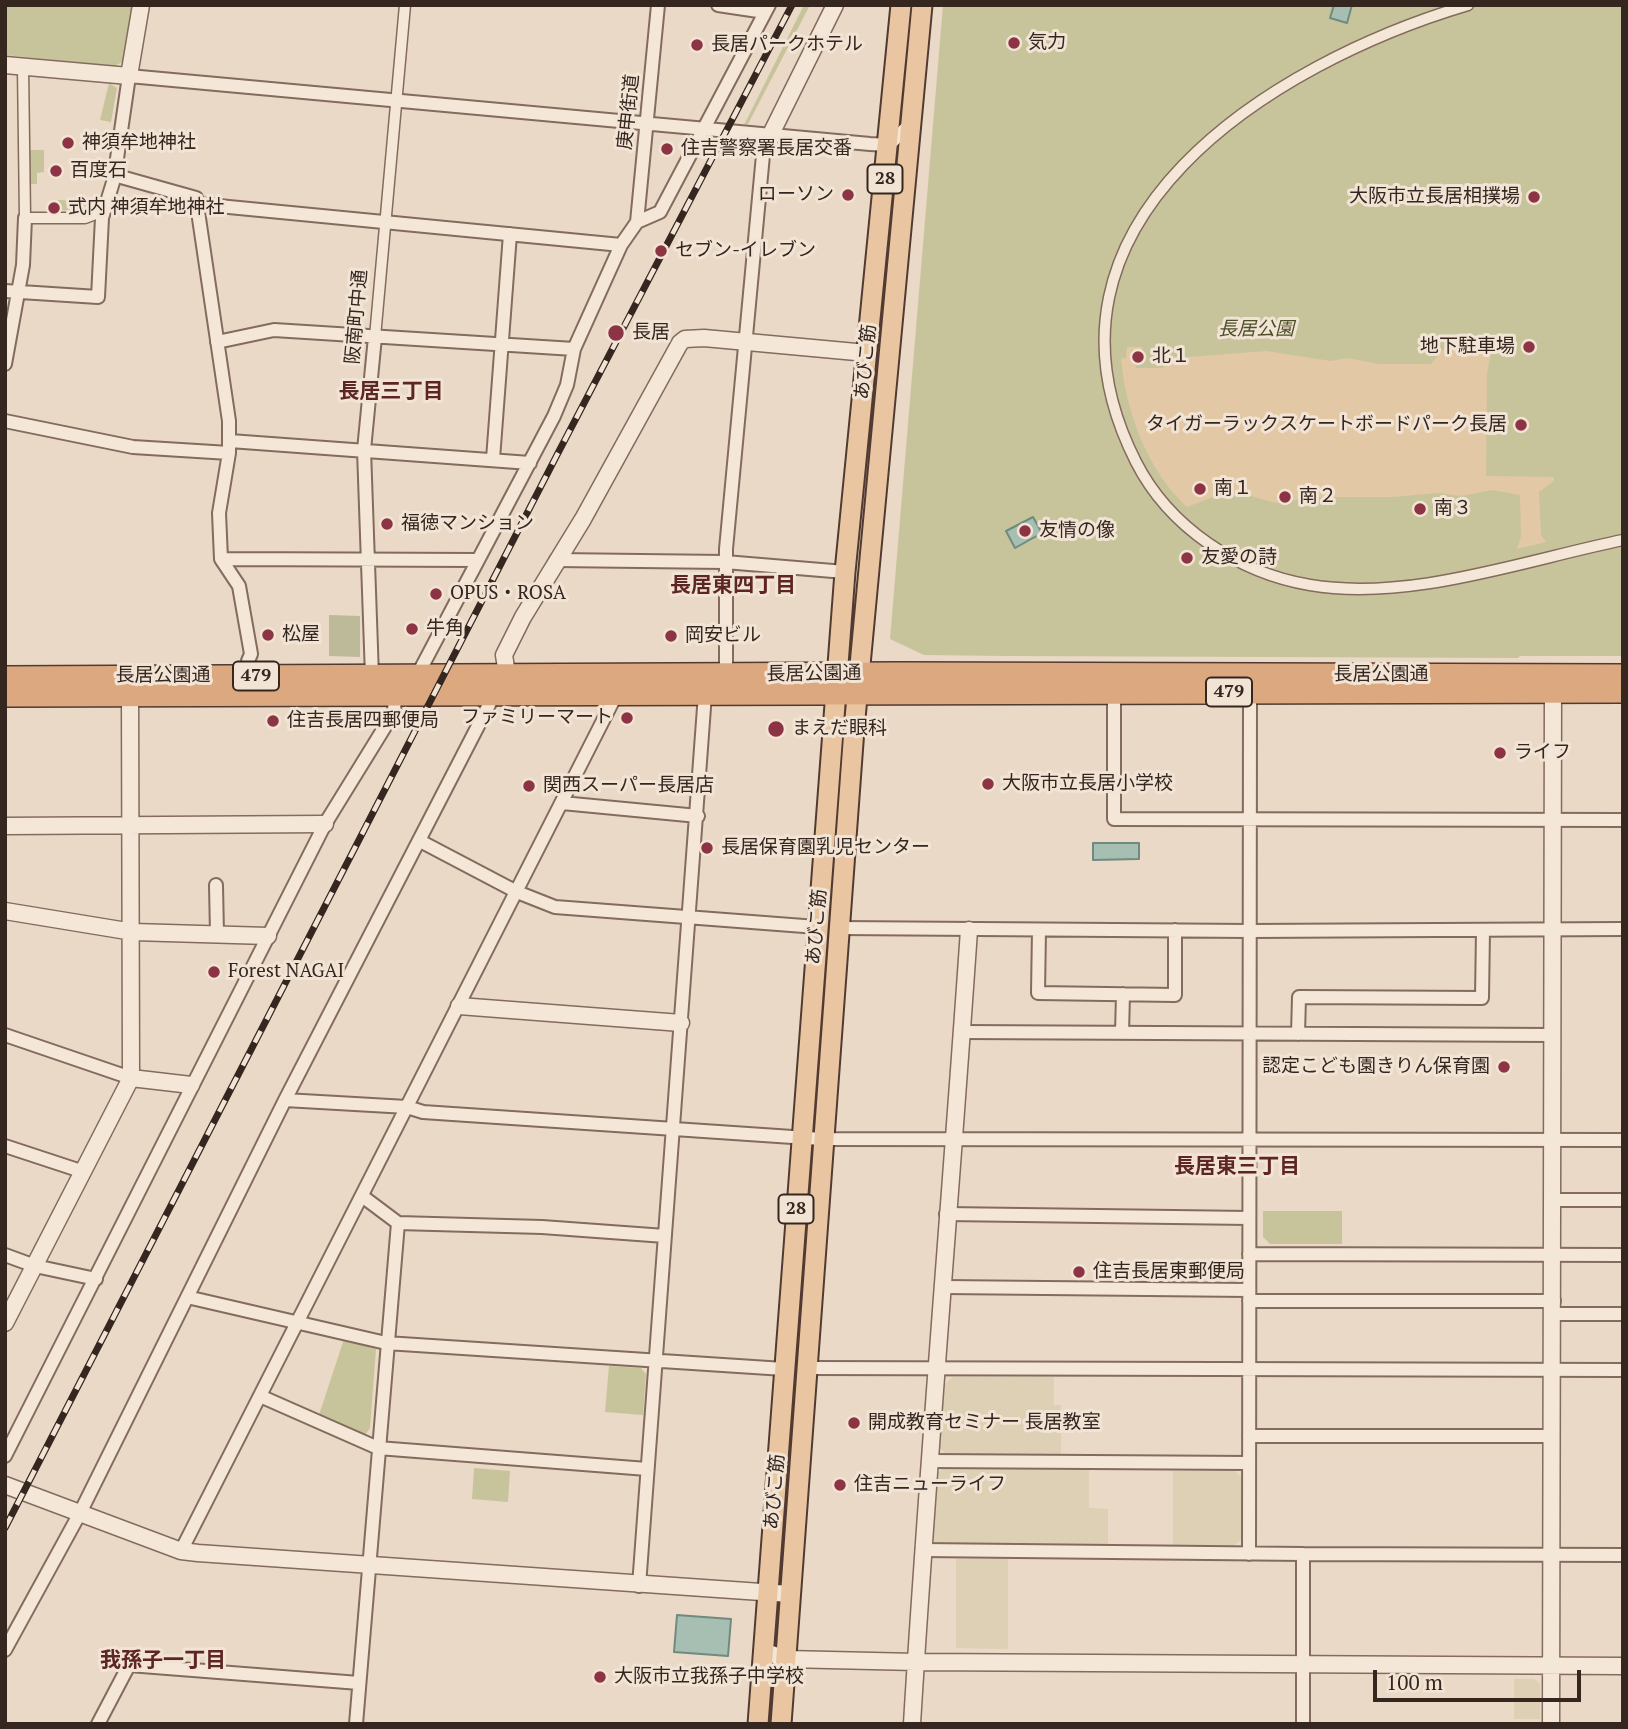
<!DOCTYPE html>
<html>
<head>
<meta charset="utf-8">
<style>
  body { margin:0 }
  #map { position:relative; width:1628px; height:1729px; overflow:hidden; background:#ead9c6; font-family:"PT Serif",serif }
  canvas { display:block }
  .frame { position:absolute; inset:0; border:7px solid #352620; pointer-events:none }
  .scale { position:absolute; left:1373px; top:1670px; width:208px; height:32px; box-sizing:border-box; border:4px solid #352620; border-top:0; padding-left:9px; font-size:21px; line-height:24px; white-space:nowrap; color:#352620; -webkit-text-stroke:5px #f2e4d5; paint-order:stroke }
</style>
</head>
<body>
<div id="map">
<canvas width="1628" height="1729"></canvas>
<div class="frame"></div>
<div class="scale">100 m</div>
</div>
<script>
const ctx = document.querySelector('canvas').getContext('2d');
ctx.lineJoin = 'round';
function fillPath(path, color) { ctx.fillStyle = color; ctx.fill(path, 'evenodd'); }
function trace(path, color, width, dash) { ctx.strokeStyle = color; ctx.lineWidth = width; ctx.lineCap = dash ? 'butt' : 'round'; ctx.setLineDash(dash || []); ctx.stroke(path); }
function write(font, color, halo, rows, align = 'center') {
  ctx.font = font + ' "PT Serif","Noto Sans JP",serif'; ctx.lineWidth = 6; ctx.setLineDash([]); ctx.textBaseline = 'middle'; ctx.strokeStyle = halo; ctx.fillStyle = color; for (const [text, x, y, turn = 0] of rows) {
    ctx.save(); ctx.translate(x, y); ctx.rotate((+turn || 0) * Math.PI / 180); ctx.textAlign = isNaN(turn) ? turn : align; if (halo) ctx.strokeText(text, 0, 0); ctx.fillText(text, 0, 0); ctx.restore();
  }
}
fillPath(new Path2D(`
  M 952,1377 L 1054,1377 L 1054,1405 L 1061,1405 L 1061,1454 L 946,1454 L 939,1448 L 945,1384 Z
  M 943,1468 L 1089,1468 L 1089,1508 L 1108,1509 L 1108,1545 L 938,1545 L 933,1539 L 937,1474 Z
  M 1234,1470 L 1241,1477 L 1241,1540 L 1233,1546 L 1173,1547 L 1173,1471 Z
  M 956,1559 L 1008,1559 L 1008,1649 L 956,1648 Z
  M 1514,1679 L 1534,1679 L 1540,1684 L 1540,1719 L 1514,1719 Z`), '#ded0b4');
fillPath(new Path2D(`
  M 5,5 L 133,5 L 124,61 L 115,66 L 5,55 Z
  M 804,5 L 810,5 L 748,124 L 744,125 Z
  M 943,5 L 1623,5 L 1623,656 L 1520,656 L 1518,658 L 1006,656 L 924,655 L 890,639 Z
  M 109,83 L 117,88 L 111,122 L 100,120 Z
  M 27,150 L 44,150 L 44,172 L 37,173 L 37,184 L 26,184 Z
  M 58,200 L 101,202 L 84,211 L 59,210 Z
  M 1263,1211 L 1342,1211 L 1342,1244 L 1270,1244 L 1263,1237 Z
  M 344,1339 L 376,1349 L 370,1428 L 365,1435 L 319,1415 Z
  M 609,1366 L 641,1368 L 646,1374 L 643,1415 L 605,1412 Z
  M 474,1468 L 510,1471 L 508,1502 L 472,1499 Z`), '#c7c49b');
fillPath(new Path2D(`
  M 1451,340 L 1493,343 L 1487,373 L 1486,476 L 1554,477 L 1554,481 L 1539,492 L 1541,535 L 1546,542 L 1517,549 L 1521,536 L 1520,495 L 1492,490 L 1461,496 L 1439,493 L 1391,497 L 1315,497 L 1276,503 L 1251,496 L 1228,496 L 1213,497 L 1187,507 C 1147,470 1126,412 1121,359 L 1126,358 L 1127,347 L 1142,347 L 1142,350 L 1131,350 L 1136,368 L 1162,368 L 1188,357 L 1266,351 L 1331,361 L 1347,358 L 1379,364 L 1431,364 Z`), '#e3c8a6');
fillPath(new Path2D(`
  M 329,615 L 360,616 L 360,657 L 329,656 Z`), '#bcba99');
const water = new Path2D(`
  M 1334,5 L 1352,5 L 1347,23 L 1330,18 Z
  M 1033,517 L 1042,533 L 1015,548 L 1006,531 Z
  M 1139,843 L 1139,859 L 1093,860 L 1093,843 Z
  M 677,1615 L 731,1619 L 728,1656 L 674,1652 Z`);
fillPath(water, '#a7beb3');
trace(water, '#6e8b7f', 2);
const pedestrian = new Path2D(`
  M 1468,5 C 1273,63 1014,222 1136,462 C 1169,527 1238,573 1310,585 C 1410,602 1525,560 1623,540
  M 23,67 L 25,218 L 85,218 L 103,211
  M 375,337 L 405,5`);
const minor = new Path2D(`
  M 718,5 L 765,12
  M 198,204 L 621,245
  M 637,222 L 658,5
  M 5,291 L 98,297 L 102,218 L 114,179 L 129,76 L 870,144 L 889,145 L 910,124
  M 217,342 L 274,330 L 574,349
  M 5,364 L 23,265 L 25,218
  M 5,421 L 133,447 L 229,453 L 229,421 L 196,198 L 114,175
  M 230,441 L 530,463
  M 229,453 L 219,513 L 221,559 L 239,586 L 251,654 L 248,661 L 249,676
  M 493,459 L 510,234
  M 221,559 L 478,560
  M 556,560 L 725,562 L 845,572
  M 726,675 L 726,549 L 763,155 L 770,136
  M 372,676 L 364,450 L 375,337
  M 417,676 L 554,416 L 567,385 L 574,349 L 621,245 L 637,222 L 660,212 L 769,5
  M 1114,692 L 1114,819 L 1623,820
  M 562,803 L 698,816
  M 420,841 L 517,892 L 555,907 L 817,927
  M 216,885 L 217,934
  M 840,928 L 1250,931 L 1623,929
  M 1039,930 L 1038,993 L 1175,995 L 1175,930
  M 962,1032 L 1552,1035
  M 1122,1033 L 1123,994
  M 1298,1034 L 1299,997 L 1482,998 L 1483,930
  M 5,1035 L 131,1078
  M 285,1100 L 407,1107 L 423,1112 L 822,1139 L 1623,1140
  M 5,1146 L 81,1171
  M 362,1196 L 398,1223 L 542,1227 L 665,1236
  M 1553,1200 L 1623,1200
  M 946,1214 L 1249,1218
  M 1249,1254 L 1623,1255
  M 5,1255 L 35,1266 L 96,1279
  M 944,1287 L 1249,1290
  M 187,1297 L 386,1343 L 784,1369
  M 1249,1301 L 1554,1301
  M 1553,1314 L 1623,1314
  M 808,1368 L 1623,1370
  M 260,1396 L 378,1448 L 647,1469
  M 1249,1436 L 1552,1436
  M 5,1456 L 325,824 L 394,712 L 395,695
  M 929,1461 L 1249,1463
  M 922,1550 L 1303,1554 L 1303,1724
  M 181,1551 L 617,693
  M 1249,1554 L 1250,692
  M 1303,1554 L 1623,1555
  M 639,1586 L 705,694
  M 5,1650 L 80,1513 L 285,1100 L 495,693
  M 98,1724 L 129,1665 L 359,1683
  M 356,1724 L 398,1223`);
const tertiary = new Path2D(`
  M 5,65 L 129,76 L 141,5
  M 770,136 L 835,5
  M 507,674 L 504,655 L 523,617 L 583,519 L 680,343 L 685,339 L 704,338 L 867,353
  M 5,826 L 325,824
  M 5,911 L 133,932 L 268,936
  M 459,1006 L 681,1023
  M 131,1078 L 191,1085
  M 5,1323 L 131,1078 L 130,685
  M 5,1485 L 181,1551 L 198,1553 L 790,1594
  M 763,1651 L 786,1659 L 916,1662 L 1623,1666
  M 912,1724 C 928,1459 951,1194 969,930
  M 1551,1724 L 1553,683`);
const primary = new Path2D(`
  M 758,1724 L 845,572 L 901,5
  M 781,1724 L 854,729 L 922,5`);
const trunk = new Path2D(`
  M 5,677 L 899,673 L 1623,675
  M 5,696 L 1623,692`);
trace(pedestrian, '#836b5d', 13);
trace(minor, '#836b5d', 16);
trace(tertiary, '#836b5d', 19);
trace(primary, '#513a31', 23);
trace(trunk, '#513a31', 24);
trace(pedestrian, '#f5e7d8', 10);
trace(minor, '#f5e7d8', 12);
trace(tertiary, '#f5e7d8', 16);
trace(primary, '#e9c6a1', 19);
trace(trunk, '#dca880', 21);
const rail = new Path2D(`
  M 5,1528 L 558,453 L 792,5`);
trace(rail, '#352620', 7);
trace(rail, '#f2e4d5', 4.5, [13]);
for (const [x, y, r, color] of [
  [1014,43,7,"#8c3344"],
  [697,45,7,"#8c3344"],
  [68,143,7,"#8c3344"],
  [667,149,7,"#8c3344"],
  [56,171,7,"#8c3344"],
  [848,195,7,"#8c3344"],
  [1534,197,7,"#8c3344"],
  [54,208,7,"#8c3344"],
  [661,251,7,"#8c3344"],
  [616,333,9,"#8c3344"],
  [1529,347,7,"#8c3344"],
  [1138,357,7,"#8c3344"],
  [1521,425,7,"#8c3344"],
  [1200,489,7,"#8c3344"],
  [1285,497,7,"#8c3344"],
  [1420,509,7,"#8c3344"],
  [387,524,7,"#8c3344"],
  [1025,531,7,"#8c3344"],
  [1187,558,7,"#8c3344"],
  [436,594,7,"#8c3344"],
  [412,629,7,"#8c3344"],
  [268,635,7,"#8c3344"],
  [671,636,7,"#8c3344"],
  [627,718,7,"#8c3344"],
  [273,721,7,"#8c3344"],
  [776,729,9,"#8c3344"],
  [1500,753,7,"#8c3344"],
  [988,784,7,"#8c3344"],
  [529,786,7,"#8c3344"],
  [707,848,7,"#8c3344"],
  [214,972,7,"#8c3344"],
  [1504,1067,7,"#8c3344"],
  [1079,1272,7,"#8c3344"],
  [854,1423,7,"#8c3344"],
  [840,1485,7,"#8c3344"],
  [600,1677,7,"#8c3344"]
]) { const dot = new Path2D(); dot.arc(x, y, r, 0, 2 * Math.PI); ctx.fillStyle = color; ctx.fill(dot); trace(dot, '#f2e4d5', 2.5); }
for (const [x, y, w] of [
  [885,179,35],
  [256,676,46],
  [1229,692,46],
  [796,1209,35]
]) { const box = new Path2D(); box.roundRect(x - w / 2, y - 14.5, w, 29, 5); ctx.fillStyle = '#f2e4d5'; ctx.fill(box); trace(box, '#352620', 2); }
write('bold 18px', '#352620', null, [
  ["28",885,179],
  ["479",256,676],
  ["479",1229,692],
  ["28",796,1209]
]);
write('19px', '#352620', '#f2e4d5', [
  ["気力",1028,43],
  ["長居パークホテル",711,45],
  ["神須牟地神社",82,143],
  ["住吉警察署長居交番",681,149],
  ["百度石",70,171],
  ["ローソン",834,195,"right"],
  ["大阪市立長居相撲場",1520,197,"right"],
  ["式内 神須牟地神社",68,208],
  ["セブン-イレブン",675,251],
  ["長居",632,333],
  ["地下駐車場",1515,347,"right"],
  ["北１",1152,357],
  ["タイガーラックスケートボードパーク長居",1507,425,"right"],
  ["南１",1214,489],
  ["南２",1299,497],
  ["南３",1434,509],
  ["福徳マンション",401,524],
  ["友情の像",1039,531],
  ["友愛の詩",1201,558],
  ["OPUS・ROSA",450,594],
  ["牛角",426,629],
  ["松屋",282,635],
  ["岡安ビル",685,636],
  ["ファミリーマート",613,718,"right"],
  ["住吉長居四郵便局",287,721],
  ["まえだ眼科",792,729],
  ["ライフ",1514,753],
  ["大阪市立長居小学校",1002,784],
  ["関西スーパー長居店",543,786],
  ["長居保育園乳児センター",721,848],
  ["Forest NAGAI",228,972],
  ["認定こども園きりん保育園",1490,1067,"right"],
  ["住吉長居東郵便局",1093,1272],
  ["開成教育セミナー 長居教室",868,1423],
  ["住吉ニューライフ",854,1485],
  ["大阪市立我孫子中学校",614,1677]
], 'left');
write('19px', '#352620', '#f2e4d5', [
  ["庚申街道",629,112,-84],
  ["阪南町中通",357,317,-85],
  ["あびこ筋",866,362,-84],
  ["長居公園通",814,674,-1],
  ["長居公園通",1381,675],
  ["長居公園通",163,676],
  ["あびこ筋",817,927,-85],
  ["あびこ筋",775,1492,-85]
]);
write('italic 19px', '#4c4f28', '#f2e4d5', [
  ["長居公園",1256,330]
]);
write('bold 21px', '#5d2523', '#f2e4d5', [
  ["長居三丁目",391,392],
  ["長居東四丁目",733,586],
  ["長居東三丁目",1237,1167],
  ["我孫子一丁目",163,1661]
]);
</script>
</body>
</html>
